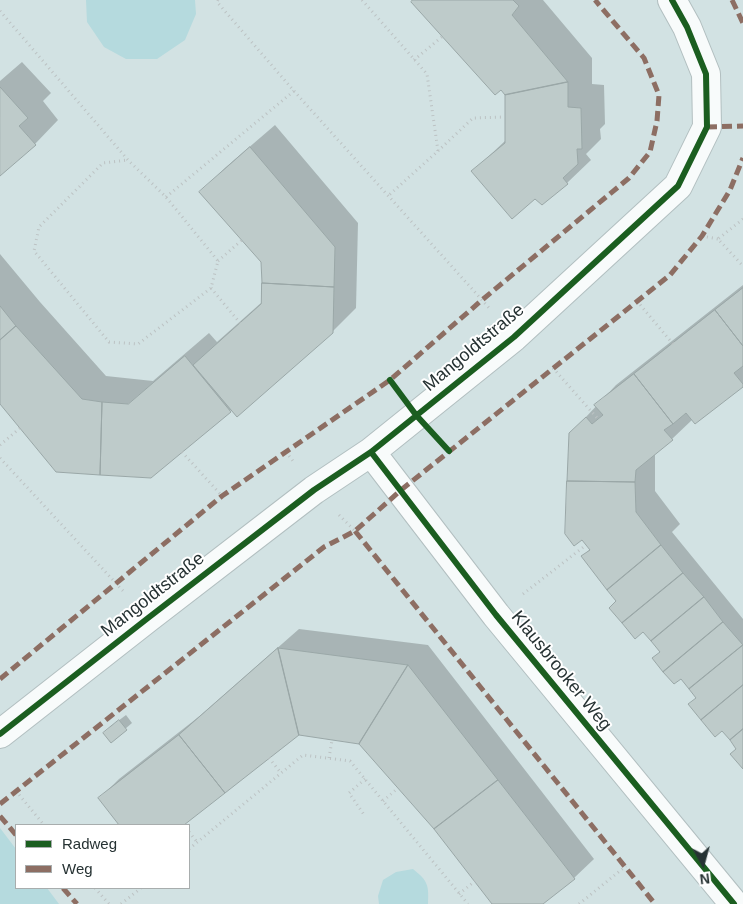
<!DOCTYPE html>
<html>
<head>
<meta charset="utf-8">
<style>
  body { margin:0 }
  #map { position:relative; width:743px; height:904px; overflow:hidden; background:#d2e2e3; font-family:Arial,sans-serif }
  canvas { display:block }
  .legend { position:absolute; left:15px; top:824px; width:175px; height:65px; box-sizing:border-box; background:#fff; border:1px solid #a8adad; margin:0; padding:6px 9px; list-style:none; font-size:15px; color:#263233 }
  .legend li { display:flex; align-items:center; gap:10px; height:25px }
  .legend b { width:25px; border:1px solid #a8adad }
  .north { position:absolute; left:678px; top:839px; width:50px; height:50px; -webkit-text-stroke:4px #fff; paint-order:stroke; rotate:173deg; font-size:14px; font-weight:700; line-height:20px; text-align:center; color:#263233 }
  .north::after { content:''; display:block; margin:auto; width:18px; height:22px; background:#263233; clip-path:polygon(50% 0,100% 100%,50% 72%,0 100%) }
</style>
</head>
<body>
<div id="map">
<canvas width="743" height="904"></canvas>
<ul class="legend">
<li><b style="height:6px;background:#1b5e20"></b>Radweg</li>
<li><b style="height:6px;background:#8d6e63"></b>Weg</li>
</ul>
<div class="north">N</div>
</div>
<script>
const ctx = document.querySelector('canvas').getContext('2d');
ctx.lineJoin = 'round';
function fillPath(path, color) { ctx.fillStyle = color; ctx.fill(path, 'evenodd'); }
function trace(path, color, width, dash) { ctx.strokeStyle = color; ctx.lineWidth = width; ctx.lineCap = dash ? 'butt' : 'round'; ctx.setLineDash(dash || []); ctx.stroke(path); }
function write(font, color, halo, rows, align = 'center') {
  ctx.font = font + ' Arial,sans-serif'; ctx.lineWidth = 4; ctx.setLineDash([]); ctx.textBaseline = 'middle'; ctx.strokeStyle = halo; ctx.fillStyle = color; for (const [text, x, y, turn = 0] of rows) {
    ctx.save(); ctx.translate(x, y); ctx.rotate((+turn || 0) * Math.PI / 180); ctx.textAlign = isNaN(turn) ? turn : align; if (halo) ctx.strokeText(text, 0, 0); ctx.fillText(text, 0, 0); ctx.restore();
  }
}
fillPath(new Path2D(`
  M 86,0 L 195,0 L 196,14 L 185,40 L 157,59 L 126,59 L 104,47 L 87,22 Z
  M 0,828 L 16,849 L 16,888 L 47,888 L 59,904 L 0,904 Z
  M 413,869 C 428,881 429,885 428,904 L 379,904 L 378,896 L 383,880 L 396,872 Z`), '#b5dade');
fillPath(new Path2D(`
  M 411,0 L 543,0 L 592,58 L 592,84 L 604,85 L 605,124 L 600,129 L 601,139 L 586,154 L 591,160 L 567,183 L 535,197 L 473,171 L 506,140 L 506,95 L 501,88 L 495,93 Z
  M 22,62 L 51,93 L 43,101 L 58,120 L 35,144 L 0,175 L 0,81 Z
  M 275,125 L 358,223 L 356,308 L 332,332 L 237,416 L 231,410 L 150,477 L 0,403 L 0,254 L 40,302 L 106,376 L 153,381 L 209,333 L 217,342 L 262,302 L 263,262 L 201,192 L 225,168 Z
  M 743,285 L 743,385 L 693,419 L 672,439 L 655,453 L 655,491 L 680,524 L 672,532 L 743,619 L 743,768 L 737,748 L 722,729 L 690,704 L 697,697 L 583,556 L 590,549 L 570,434 L 616,385 Z
  M 299,629 L 428,645 L 594,859 L 574,878 L 541,904 L 494,904 L 435,828 L 360,743 L 298,734 L 182,825 L 120,825 L 99,799 L 119,779 L 201,715 Z
  M 126,715 L 132,723 L 111,741 L 110,727 Z`), '#0003');
const building = new Path2D(`
  M 413,0 L 513,0 L 519,6 L 512,15 L 568,82 L 505,95 L 501,90 L 495,95 L 411,2 Z
  M 568,82 L 568,107 L 581,108 L 582,149 L 577,149 L 578,164 L 563,178 L 568,184 L 542,205 L 535,199 L 512,219 L 471,171 L 505,143 L 505,95 Z
  M 0,87 L 28,118 L 19,126 L 36,145 L 0,176 Z
  M 250,147 L 335,247 L 334,287 L 262,283 L 261,262 L 199,192 Z
  M 262,283 L 334,287 L 333,333 L 237,417 L 193,365 L 261,304 Z
  M 743,288 L 743,346 L 715,310 Z
  M 0,306 L 16,326 L 0,340 Z
  M 715,310 L 743,346 L 743,366 L 734,373 L 743,384 L 743,387 L 695,424 L 686,413 L 673,424 L 634,374 Z
  M 16,326 L 82,399 L 102,402 L 100,475 L 56,472 L 0,404 L 0,340 Z
  M 185,356 L 231,412 L 151,478 L 100,475 L 102,402 L 128,404 Z
  M 634,374 L 673,424 L 664,430 L 673,440 L 636,470 L 635,482 L 567,481 L 569,433 L 586,417 L 592,424 L 603,415 L 594,405 Z
  M 567,481 L 635,482 L 636,512 L 661,545 L 607,590 L 581,556 L 590,550 L 582,540 L 574,546 L 565,534 Z
  M 661,545 L 683,573 L 622,623 L 609,608 L 616,601 L 607,590 Z
  M 683,573 L 704,597 L 651,641 L 643,632 L 635,639 L 622,623 Z
  M 704,597 L 723,622 L 663,672 L 652,658 L 660,652 L 651,641 Z
  M 723,622 L 743,645 L 689,689 L 681,679 L 674,684 L 663,672 Z
  M 743,645 L 743,685 L 701,720 L 688,704 L 696,698 L 689,689 Z
  M 278,648 L 299,735 L 225,793 L 179,735 Z
  M 278,648 L 408,665 L 359,744 L 299,735 Z
  M 408,665 L 498,780 L 434,829 L 359,744 Z
  M 743,685 L 743,729 L 730,740 L 722,731 L 715,737 L 701,720 Z
  M 119,720 L 127,730 L 111,743 L 103,733 Z
  M 743,729 L 743,769 L 730,754 L 736,749 L 730,740 Z
  M 179,735 L 225,793 L 184,825 L 119,825 L 98,798 Z
  M 498,780 L 575,879 L 543,904 L 492,904 L 434,829 Z`);
fillPath(building, '#becbca');
trace(building, '#9aa7a7', 1);
const street = new Path2D(`
  M 371,452 L 496,615 L 734,904
  M 0,734 L 148,618 L 314,490 L 371,452 L 514,337 L 678,186 L 707,127 L 706,74 L 687,27 L 672,0`);
trace(street, '#b2bfc0', 30);
trace(new Path2D(`
  M 218,0 L 217,2 L 294,91 L 491,310
  M 362,0 L 427,74 L 438,151 L 388,196
  M 0,11 L 128,160 L 166,197 L 218,261 L 211,288 L 138,344 L 109,342 L 34,251 L 39,227 L 103,163 L 128,160
  M 414,60 L 443,36
  M 438,151 L 473,118 L 504,117
  M 166,197 L 294,91
  M 743,219 L 718,239 L 743,266
  M 702,236 L 718,239
  M 218,261 L 242,240
  M 211,288 L 240,323
  M 637,301 L 673,344
  M 553,368 L 598,419
  M 0,445 L 20,428
  M 182,452 L 222,496
  M 286,452 L 293,461
  M 0,458 L 124,592
  M 339,515 L 355,531
  M 523,594 L 586,545
  M 269,758 L 281,773
  M 329,758 L 332,740
  M 365,779 L 349,793 L 365,816
  M 16,791 L 44,825
  M 383,801 L 398,788
  M 189,832 L 197,842
  M 189,849 L 303,755 L 350,761 L 468,904
  M 95,888 L 109,904
  M 459,894 L 475,881
  M 121,904 L 141,888
  M 579,904 L 626,866`), '#bcc2c3', 3, [1, 4]);
trace(street, '#f8fbfb', 28);
trace(new Path2D(`
  M 732,0 L 743,23
  M 707,127 L 743,126
  M 355,531 L 655,904
  M 0,679 L 222,496 L 390,380 L 482,300 L 629,178 L 650,152 L 657,121 L 659,95 L 644,58 L 595,0
  M 0,804 L 324,547 L 355,531 L 401,490 L 670,275 L 702,236 L 730,190 L 743,158
  M 0,816 L 16,835
  M 63,888 L 77,904`), '#8d6e63', 5, [10, 5]);
trace(new Path2D(`
  M 390,380 L 416,415 L 449,451
  M 371,452 L 496,615 L 734,904
  M 0,734 L 148,618 L 314,490 L 371,452 L 514,337 L 678,186 L 707,127 L 706,74 L 687,27 L 672,0`), '#1b5e20', 6);
write('18px', '#263233', '#fff', [
  ["Mangoldtstraße",474,348,-40],
  ["Mangoldtstraße",153,595,-38],
  ["Klausbrooker Weg",561,671,51]
]);
</script>
</body>
</html>
